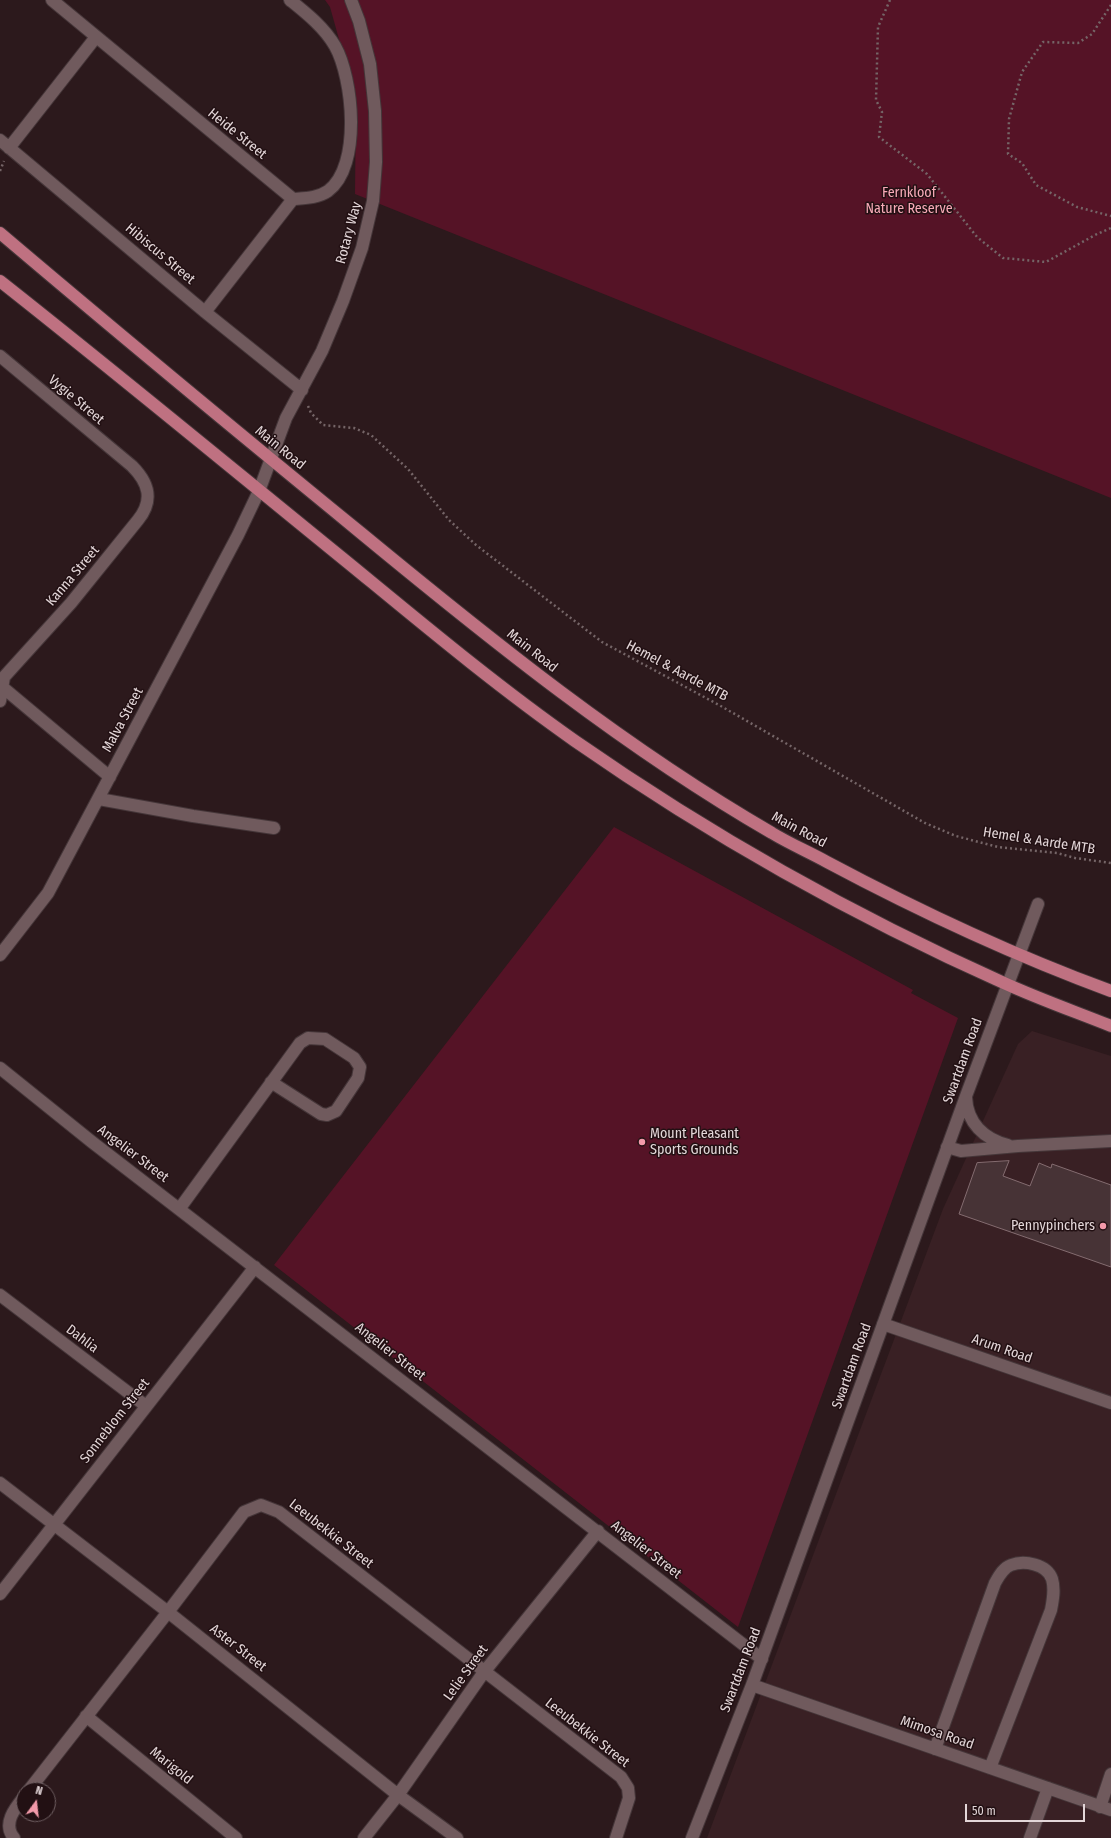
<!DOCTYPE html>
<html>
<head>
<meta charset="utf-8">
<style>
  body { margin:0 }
  #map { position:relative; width:1111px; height:1838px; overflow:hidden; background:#2c191c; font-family:"Fira Sans Condensed",sans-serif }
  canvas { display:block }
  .north { position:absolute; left:16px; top:1782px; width:40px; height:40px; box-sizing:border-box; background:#221013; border:1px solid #6f5f62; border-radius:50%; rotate:15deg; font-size:11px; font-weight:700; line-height:16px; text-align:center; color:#e3d6d8 }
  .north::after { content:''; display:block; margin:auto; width:14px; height:18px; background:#f39aaa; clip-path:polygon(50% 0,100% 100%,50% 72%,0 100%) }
  .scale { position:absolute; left:965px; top:1804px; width:120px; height:18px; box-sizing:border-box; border:2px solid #e3d6d8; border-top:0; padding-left:5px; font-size:12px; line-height:14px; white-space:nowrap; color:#e3d6d8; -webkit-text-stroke:3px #221013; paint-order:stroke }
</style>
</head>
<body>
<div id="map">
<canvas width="1111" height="1838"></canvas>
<div class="north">N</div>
<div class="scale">50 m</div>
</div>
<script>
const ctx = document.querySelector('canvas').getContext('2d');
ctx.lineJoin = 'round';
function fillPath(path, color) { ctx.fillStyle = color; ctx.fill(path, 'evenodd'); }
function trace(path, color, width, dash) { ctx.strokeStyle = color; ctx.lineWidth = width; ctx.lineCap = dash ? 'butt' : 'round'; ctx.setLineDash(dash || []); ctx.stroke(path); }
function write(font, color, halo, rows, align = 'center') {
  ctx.font = font + ' "Fira Sans Condensed",sans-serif'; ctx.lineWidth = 3; ctx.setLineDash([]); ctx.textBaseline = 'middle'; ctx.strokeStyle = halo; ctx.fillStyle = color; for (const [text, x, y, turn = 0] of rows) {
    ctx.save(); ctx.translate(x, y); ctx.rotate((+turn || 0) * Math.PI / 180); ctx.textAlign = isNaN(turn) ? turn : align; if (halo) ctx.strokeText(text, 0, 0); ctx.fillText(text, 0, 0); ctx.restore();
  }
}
fillPath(new Path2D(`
  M 1032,1031 L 1111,1056 L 1111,1838 L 707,1838 L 943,1209 L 1018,1044 Z`), '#392024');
fillPath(new Path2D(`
  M 325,0 L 1111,0 L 1111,498 L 355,194 L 356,100 L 330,7 Z
  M 614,827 L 913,990 L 911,993 L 958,1018 L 738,1627 L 274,1265 Z`), '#551326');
const building = new Path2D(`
  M 1009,1161 L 1003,1176 L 1030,1186 L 1039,1163 L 1051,1168 L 1052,1164 L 1111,1185 L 1111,1267 L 959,1214 L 977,1163 Z`);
fillPath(building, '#473336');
trace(building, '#846c70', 1);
const minor = new Path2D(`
  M 52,0 L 293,199 L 205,312
  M 290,0 C 306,13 324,27 335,46 C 353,78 362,166 328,191 C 318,198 305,198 293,199
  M 0,140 L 205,312 L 302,390
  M 9,148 L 96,37
  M 0,356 L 132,466 C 149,483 154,500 138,520 L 71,603 L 4,677 L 0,701
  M 0,685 L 110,777
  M 99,799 L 193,816 L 274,828
  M 0,955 L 48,893 L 238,535 L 259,491 L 286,418 L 322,351 L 343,301 L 362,248 L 373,201 L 376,162 L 375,111 L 370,64 L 359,21 L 351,0
  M 0,1068 L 92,1142 L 762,1659
  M 966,1097 C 967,1123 984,1139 1008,1145
  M 947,1147 L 961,1151 L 1018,1146 L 1111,1141
  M 180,1208 L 300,1043 L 308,1038 L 325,1039 L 354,1058 L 360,1067 L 358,1078 L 336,1111 L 327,1115 L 321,1114 L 271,1082
  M 0,1295 L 146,1406
  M 883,1324 L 1111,1403
  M 0,1483 L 168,1612 L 398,1795 L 457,1838
  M 0,1594 L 255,1267
  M 752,1685 L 1111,1810
  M 86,1716 L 236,1838
  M 935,1749 L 995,1583 C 999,1576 1003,1568 1011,1565 C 1024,1560 1047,1564 1052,1579 C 1055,1589 1053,1600 1051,1610 L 990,1768
  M 29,1790 L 168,1612 L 244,1512 L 261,1505 L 279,1512 L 621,1777 L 628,1788 L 629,1798 L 616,1838
  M 1100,1807 L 1111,1774
  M 14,1838 C 2,1824 15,1808 24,1797
  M 364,1838 L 398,1795 L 484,1672 L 598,1531
  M 692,1838 L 752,1685 L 966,1096 L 1038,904
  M 1030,1838 L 1048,1788`);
const major = new Path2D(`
  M 0,233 C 119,334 240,434 361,533 C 492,641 625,748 772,833 C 790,844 809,852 827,862 C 919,911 1013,955 1111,991
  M 0,281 C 118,374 235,471 352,566 C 425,626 498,687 575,741 C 710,835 854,916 1004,983 C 1039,999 1076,1012 1111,1026`);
trace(minor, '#453639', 14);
trace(major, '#453639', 14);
trace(new Path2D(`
  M 890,0 L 878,27 L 876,100 L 882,112 L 879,137 L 927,174 L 977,237 L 1003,258 L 1046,262 L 1097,234 L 1111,228
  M 1111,5 L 1092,34 L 1078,43 L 1043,42 L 1022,72 L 1009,119 L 1008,154 L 1022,163 L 1036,185 L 1077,207 L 1111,216
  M 0,171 L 4,161
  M 308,406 L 311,413 L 323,425 L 354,428 L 371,435 L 408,469 L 449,520 L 476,545 L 602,642 L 719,705 L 925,823 L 956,836 L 998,847 L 1057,853 L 1075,858 L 1111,863`), '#756567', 2.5, [2, 3]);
trace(minor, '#705a5d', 12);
trace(major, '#bf7181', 12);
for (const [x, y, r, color] of [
  [642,1142,4,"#f39aaa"],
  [1103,1226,4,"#f39aaa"]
]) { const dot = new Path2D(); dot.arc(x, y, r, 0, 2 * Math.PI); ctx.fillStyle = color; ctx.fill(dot); trace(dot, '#221013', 1.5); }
write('14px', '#e3d6d8', '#221013', [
  ["Heide Street",237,134,39],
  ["Rotary Way",349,233,-75],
  ["Hibiscus Street",160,254,40],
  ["Vygie Street",76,400,40],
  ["Main Road",280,448,39],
  ["Kanna Street",73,576,-50],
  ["Main Road",532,651,38],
  ["Hemel & Aarde MTB",677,671,28],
  ["Malva Street",123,720,-62],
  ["Main Road",799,830,28],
  ["Hemel & Aarde MTB",1039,841,9],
  ["Swartdam Road",963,1061,-70],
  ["Angelier Street",133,1154,37],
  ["Dahlia",82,1339,37],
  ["Arum Road",1002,1349,19],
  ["Angelier Street",390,1352,38],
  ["Swartdam Road",852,1366,-70],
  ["Sonneblom Street",115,1421,-52],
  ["Leeubekkie Street",331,1534,38],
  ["Angelier Street",646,1550,38],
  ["Aster Street",238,1648,38],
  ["Swartdam Road",741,1670,-69],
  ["Lelie Street",466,1673,-54],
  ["Leeubekkie Street",587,1733,38],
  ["Mimosa Road",937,1733,19],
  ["Marigold",171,1766,39]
]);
write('14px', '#f8aab8', '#221013', [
  ["Fernkloof",909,193],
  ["Nature Reserve",909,209]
]);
write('14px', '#e3d6d8', '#221013', [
  ["Mount Pleasant",650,1134],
  ["Sports Grounds",650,1150],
  ["Pennypinchers",1095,1226,"right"]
], 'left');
</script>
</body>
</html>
